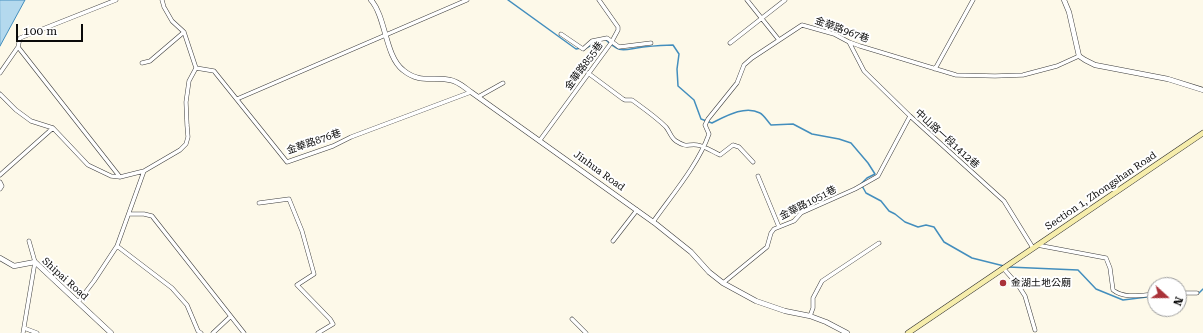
<!DOCTYPE html>
<html>
<head>
<meta charset="utf-8">
<style>
  body { margin:0 }
  #map { position:relative; width:1203px; height:333px; overflow:hidden; background:#fdf9e9; font-family:"Roboto Serif",serif }
  canvas { display:block }
  .north { position:absolute; left:1147px; top:277px; width:40px; height:40px; box-sizing:border-box; background:#fff; border:1px solid #9d9d9d; border-radius:50%; rotate:111deg; font-size:11px; font-weight:700; line-height:16px; text-align:center; color:#0a0a0a }
  .north::after { content:''; display:block; margin:auto; width:14px; height:18px; background:#aa3239; clip-path:polygon(50% 0,100% 100%,50% 72%,0 100%) }
  .scale { position:absolute; left:16px; top:24px; width:67px; height:18px; box-sizing:border-box; border:2px solid #0a0a0a; border-top:0; padding-left:5px; font-size:12px; line-height:14px; white-space:nowrap; color:#0a0a0a; -webkit-text-stroke:3px #fff; paint-order:stroke }
</style>
</head>
<body>
<div id="map">
<canvas width="1203" height="333"></canvas>
<div class="north">N</div>
<div class="scale">100 m</div>
</div>
<script>
const ctx = document.querySelector('canvas').getContext('2d');
ctx.lineJoin = 'round';
function fillPath(path, color) { ctx.fillStyle = color; ctx.fill(path, 'evenodd'); }
function trace(path, color, width, dash) { ctx.strokeStyle = color; ctx.lineWidth = width; ctx.lineCap = dash ? 'butt' : 'round'; ctx.setLineDash(dash || []); ctx.stroke(path); }
function write(font, color, halo, rows, align = 'center') {
  ctx.font = font + ' "Roboto Serif","Noto Sans TC",serif'; ctx.lineWidth = 4; ctx.setLineDash([]); ctx.textBaseline = 'middle'; ctx.strokeStyle = halo; ctx.fillStyle = color; for (const [text, x, y, turn = 0] of rows) {
    ctx.save(); ctx.translate(x, y); ctx.rotate((+turn || 0) * Math.PI / 180); ctx.textAlign = isNaN(turn) ? turn : align; if (halo) ctx.strokeText(text, 0, 0); ctx.fillText(text, 0, 0); ctx.restore();
  }
}
const water = new Path2D(`
  M 0,0 L 25,0 L 0,46 Z`);
fillPath(water, '#b4d9ee');
trace(water, '#438ebd', 1);
trace(new Path2D(`
  M 508,0 L 576,49 L 581,48
  M 605,39 C 621,55 624,49 643,47 C 653,46 663,45 673,45 L 679,54 L 677,69 L 678,86 L 694,100 L 701,119 L 712,123 C 726,116 745,105 760,113 C 764,115 768,122 771,125 L 793,124 L 812,134 L 839,139 L 851,143 L 868,163 L 875,174 L 867,178 L 861,184 L 866,193 L 881,201 L 889,211 L 895,214 L 905,222 L 918,227 L 926,225 L 934,227 L 944,242 L 972,258 L 1004,266
  M 586,48 L 599,41
  M 1008,267 L 1078,270 L 1096,289 L 1123,300 L 1155,296
  M 1199,293 L 1203,289`), '#438ebd', 1.5);
const minor = new Path2D(`
  M 747,0 L 779,40
  M 561,34 L 583,49 L 592,41 L 607,38 L 619,47 L 651,43
  M 849,42 L 864,71 L 910,116 L 1004,201 L 1033,248
  M 730,43 L 785,0
  M 18,47 L 120,177
  M 142,63 L 150,61 L 184,32
  M 196,68 L 214,71 L 287,162 L 333,146 L 351,137 L 471,92
  M 935,69 L 973,0
  M 0,73 L 18,47 L 20,38 L 116,0
  M 588,73 L 623,99 L 625,100 L 632,100 C 643,108 656,117 666,127 C 670,132 671,138 676,141 C 687,148 687,144 697,145 C 705,146 713,152 720,155 L 733,145 L 739,147 L 753,162
  M 0,94 L 16,110 L 31,121 L 53,128 L 88,165 L 111,176 L 120,177 L 144,171 L 180,150 L 186,144 L 188,137 L 187,125 L 186,102 L 189,81 L 196,68 L 184,32 L 172,21 L 164,7 L 162,0
  M 478,97 L 503,83
  M 237,99 L 467,0
  M 540,140 L 611,43 L 618,30 L 618,27 L 599,0
  M 0,175 L 53,128
  M 758,176 L 779,227
  M 0,182 L 2,186 L 0,189
  M 259,203 L 289,199 L 302,231 L 314,274 L 297,285 L 330,319 L 333,324 L 318,333
  M 130,214 L 144,214 L 152,216 L 244,333
  M 653,222 C 672,195 698,165 709,134 L 705,125 L 708,119 L 737,83 L 744,65 L 752,58 L 802,25 L 834,34 L 849,42 L 860,46 L 956,75 L 995,76 L 1023,75 L 1057,66 L 1079,56
  M 613,241 L 637,210
  M 1037,245 L 1106,258 L 1110,268 L 1113,290 C 1124,299 1142,295 1155,294
  M 117,246 L 172,288 L 187,305 L 198,331 L 201,333
  M 1003,268 L 1018,285 L 1025,296 L 1035,330
  M 723,283 L 767,247 L 771,233 L 774,229 L 794,221 L 801,213 L 855,189 L 878,176 L 910,116
  M 1179,293 L 1197,293
  M 78,302 L 94,281 L 117,246 L 144,171
  M 810,316 L 813,308 L 813,298 L 822,281 L 879,243
  M 572,319 L 586,333
  M 24,328 L 37,333
  M 23,333 L 35,262 L 29,241
  M 213,333 L 230,317`);
const tertiary = new Path2D(`
  M 371,0 C 386,17 385,56 403,70 C 420,84 432,76 450,80 C 458,81 465,88 471,92 L 656,224 L 691,252 L 709,272 L 723,283 L 756,301 L 785,311 L 810,316 L 826,322 L 847,333
  M 1064,0 L 1069,12 L 1079,56 L 1085,60 L 1095,65 L 1168,79 L 1203,90
  M 0,258 L 14,266 L 35,262 L 111,333`);
const secondary = new Path2D(`
  M 908,333 L 1203,133`);
trace(minor, '#3d3d3d', 4.5);
trace(tertiary, '#3d3d3d', 5.5);
trace(secondary, '#2c2c2c', 6);
trace(minor, '#fff', 3.5);
trace(tertiary, '#fff', 4.5);
trace(secondary, '#f6edab', 5);
for (const [x, y, r, color] of [
  [1003,283,4,"#aa3239"]
]) { const dot = new Path2D(); dot.arc(x, y, r, 0, 2 * Math.PI); ctx.fillStyle = color; ctx.fill(dot); trace(dot, '#fff', 1.5); }
write('10px', '#0a0a0a', '#fff', [
  ["金華路967巷",842,30,20],
  ["金華路855巷",584,66,-54],
  ["中山路一段1412巷",947,139,42],
  ["金華路876巷",314,142,-19],
  ["Jinhua Road",599,171,36],
  ["Section 1, Zhongshan Road",1101,191,-34],
  ["金華路1051巷",808,203,-27],
  ["Shipai Road",65,279,42]
]);
write('10px', '#0a0a0a', '#fff', [
  ["金湖土地公廟",1011,283]
], 'left');
</script>
</body>
</html>
